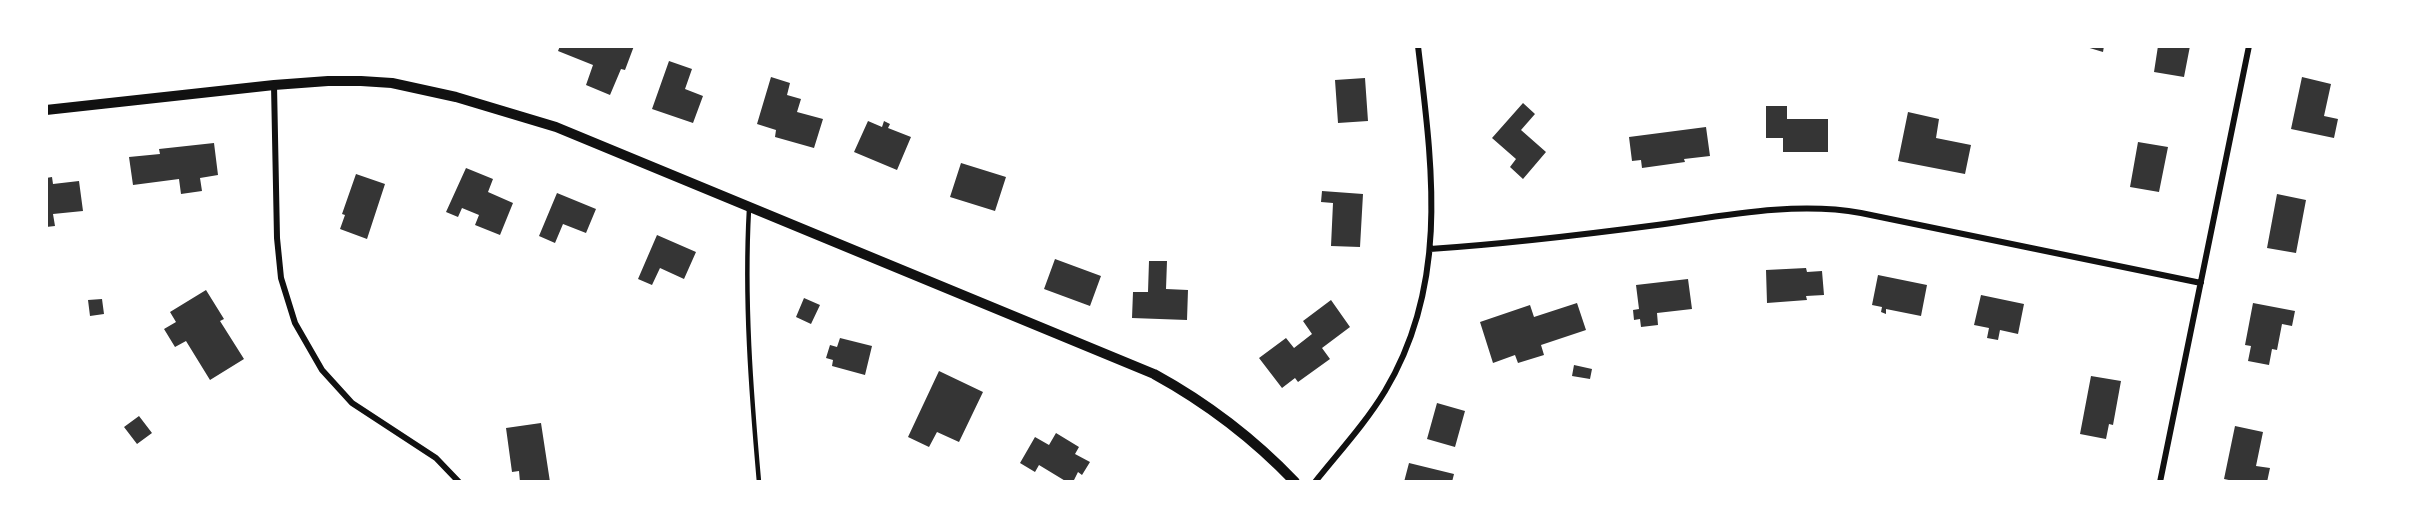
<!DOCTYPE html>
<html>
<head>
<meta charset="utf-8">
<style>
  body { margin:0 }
  #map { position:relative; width:2436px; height:528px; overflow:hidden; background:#fff; font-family:Jost,sans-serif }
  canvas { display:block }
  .frame { position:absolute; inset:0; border:48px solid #fff; pointer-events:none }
</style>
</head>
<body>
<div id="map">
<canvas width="2436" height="528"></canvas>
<div class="frame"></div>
</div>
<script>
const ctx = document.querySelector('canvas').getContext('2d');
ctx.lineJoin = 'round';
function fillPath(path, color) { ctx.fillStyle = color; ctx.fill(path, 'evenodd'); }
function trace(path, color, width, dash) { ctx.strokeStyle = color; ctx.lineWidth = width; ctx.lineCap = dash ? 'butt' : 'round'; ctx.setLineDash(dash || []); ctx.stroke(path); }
fillPath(new Path2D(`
  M 560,46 L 634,46 L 625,70 L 621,69 L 610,95 L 586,85 L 593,65 L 558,51 Z
  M 2083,46 L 2104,46 L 2103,52 Z
  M 2158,46 L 2190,46 L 2184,77 L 2154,72 Z
  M 669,61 L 692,69 L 685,89 L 703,96 L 693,123 L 652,109 Z
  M 771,77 L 790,83 L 787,95 L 801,99 L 797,112 L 823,119 L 814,148 L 775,137 L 776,130 L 757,124 Z
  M 2302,77 L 2331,84 L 2324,116 L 2338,119 L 2334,138 L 2291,129 Z
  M 1365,78 L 1368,121 L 1338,123 L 1335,80 Z
  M 1523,103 L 1535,114 L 1521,130 L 1546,152 L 1523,179 L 1510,167 L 1516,159 L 1492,138 Z
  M 1766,106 L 1787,106 L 1787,119 L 1828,119 L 1828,152 L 1783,152 L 1783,138 L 1766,138 Z
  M 1908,112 L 1939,119 L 1936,138 L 1971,145 L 1965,174 L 1898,161 Z
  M 868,121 L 882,127 L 884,121 L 890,124 L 888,128 L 911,137 L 897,170 L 854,152 Z
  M 1706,127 L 1710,156 L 1684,159 L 1685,162 L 1642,168 L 1641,160 L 1632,161 L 1629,137 Z
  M 2138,142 L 2168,147 L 2159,192 L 2130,187 Z
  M 214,143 L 218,175 L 200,178 L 202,191 L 181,194 L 179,179 L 133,185 L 129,157 L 160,154 L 159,149 Z
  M 961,163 L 1006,177 L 995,211 L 950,197 Z
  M 466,168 L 493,179 L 488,192 L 513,203 L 500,235 L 475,225 L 479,215 L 462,208 L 458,217 L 446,212 Z
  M 356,174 L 385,184 L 367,239 L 340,229 L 345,215 L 342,214 Z
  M 52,177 L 53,184 L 79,181 L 83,211 L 53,214 L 55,226 L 46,227 L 46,178 Z
  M 1322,191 L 1363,194 L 1360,247 L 1331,246 L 1333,203 L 1321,202 Z
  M 557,193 L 596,209 L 586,233 L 563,224 L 555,243 L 539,236 Z
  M 2277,194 L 2306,200 L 2296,253 L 2267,248 Z
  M 657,235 L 696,252 L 684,279 L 660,268 L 652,285 L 638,279 Z
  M 1055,259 L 1101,276 L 1090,306 L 1044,289 Z
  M 1149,261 L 1167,261 L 1166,289 L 1188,290 L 1187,320 L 1132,318 L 1133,292 L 1148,292 Z
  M 1806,268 L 1807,272 L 1822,271 L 1824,295 L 1806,296 L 1807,300 L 1767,303 L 1766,270 Z
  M 1878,275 L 1927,285 L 1921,316 L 1886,309 L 1886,314 L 1881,312 L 1882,307 L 1872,305 Z
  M 1688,279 L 1692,309 L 1657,313 L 1658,325 L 1641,327 L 1640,319 L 1634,320 L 1633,310 L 1639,309 L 1636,285 Z
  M 206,290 L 224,319 L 220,321 L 244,359 L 210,380 L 186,341 L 175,347 L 164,329 L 176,322 L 170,312 Z
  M 1981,295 L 2024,304 L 2018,334 L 2000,330 L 1998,340 L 1987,338 L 1989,328 L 1974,325 Z
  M 804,298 L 820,305 L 811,324 L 796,317 Z
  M 102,299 L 104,314 L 90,316 L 88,300 Z
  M 1331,300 L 1350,327 L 1322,348 L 1330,359 L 1298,382 L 1295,378 L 1282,388 L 1259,358 L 1286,338 L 1294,348 L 1312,334 L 1303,321 Z
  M 1577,303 L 1586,330 L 1541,345 L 1544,355 L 1518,363 L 1515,355 L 1493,363 L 1480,322 L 1530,305 L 1534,317 Z
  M 2253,303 L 2295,311 L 2292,326 L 2282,324 L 2277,350 L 2272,349 L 2269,365 L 2248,361 L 2251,346 L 2245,345 Z
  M 840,338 L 872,346 L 865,375 L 832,366 L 833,360 L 826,358 L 830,345 L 837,347 Z
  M 1574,365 L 1592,369 L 1590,379 L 1572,376 Z
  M 939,371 L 983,392 L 959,442 L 937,432 L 929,447 L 908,437 Z
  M 2091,376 L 2121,381 L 2113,425 L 2109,424 L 2106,439 L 2080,434 Z
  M 1437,403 L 1465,411 L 1455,447 L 1427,439 Z
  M 139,416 L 152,433 L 137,444 L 124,427 Z
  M 541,423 L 550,482 L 520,482 L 519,471 L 512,472 L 506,428 Z
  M 2235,426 L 2263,432 L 2256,466 L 2270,468 L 2267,482 L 2238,482 L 2224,479 Z
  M 1056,433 L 1079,447 L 1075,454 L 1090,462 L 1082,475 L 1078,472 L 1073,482 L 1067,482 L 1039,465 L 1035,472 L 1020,463 L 1035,437 L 1049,445 Z
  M 1409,463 L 1454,474 L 1452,482 L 1404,482 Z`), '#353535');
trace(new Path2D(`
  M 749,209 C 744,300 751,391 759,482`), '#111', 4.5);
trace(new Path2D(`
  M 274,85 L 277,238 L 281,278 L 295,323 L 322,370 L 352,403 L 436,458 L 459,482
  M 1430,249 C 1506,244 1581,235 1657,225 C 1722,216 1795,201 1861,213 L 2201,283
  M 1315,482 C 1339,452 1365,424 1385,391 C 1450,283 1432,165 1418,46
  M 2160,482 L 2249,46`), '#111', 6);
trace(new Path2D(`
  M 46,110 L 274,85 L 328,81 L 361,81 L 392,83 L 456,97 L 556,127 L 1154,374 C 1207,403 1253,438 1295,482`), '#111', 10);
</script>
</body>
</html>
